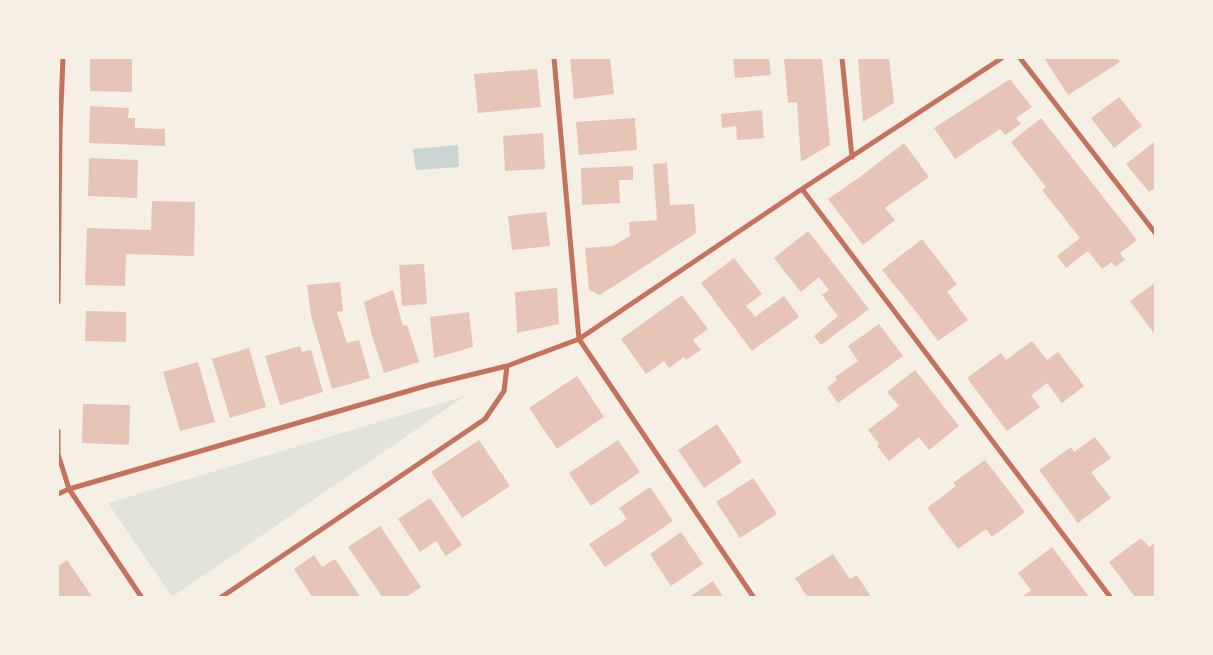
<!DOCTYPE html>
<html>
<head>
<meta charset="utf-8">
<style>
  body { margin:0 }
  #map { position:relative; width:1213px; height:655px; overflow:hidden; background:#f6efe4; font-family:Arial,sans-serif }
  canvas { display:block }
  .frame { position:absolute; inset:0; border:59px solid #f6efe4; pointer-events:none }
</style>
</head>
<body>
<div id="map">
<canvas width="1213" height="655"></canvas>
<div class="frame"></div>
</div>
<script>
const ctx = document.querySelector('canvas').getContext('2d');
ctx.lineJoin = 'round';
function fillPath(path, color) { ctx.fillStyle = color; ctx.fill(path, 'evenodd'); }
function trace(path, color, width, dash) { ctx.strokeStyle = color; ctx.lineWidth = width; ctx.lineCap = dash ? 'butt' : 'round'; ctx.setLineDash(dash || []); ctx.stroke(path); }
fillPath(new Path2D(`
  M 465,396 L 172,597 L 108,503 Z`), '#e2e4dc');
fillPath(new Path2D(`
  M 458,145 L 459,167 L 416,170 L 413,149 Z`), '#c9d6d2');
fillPath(new Path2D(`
  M 90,58 L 132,58 L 132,92 L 90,91 Z
  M 570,58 L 610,58 L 614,94 L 574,99 Z
  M 733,58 L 769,58 L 771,75 L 735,78 Z
  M 784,58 L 822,58 L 830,145 L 801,162 L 797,102 L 788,103 Z
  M 858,58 L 889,58 L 894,103 L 863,122 Z
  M 1044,58 L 1117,58 L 1120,62 L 1068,95 Z
  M 537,69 L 541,107 L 478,113 L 474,74 Z
  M 1010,79 L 1032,107 L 1016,118 L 1021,124 L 1005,135 L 1000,129 L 955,159 L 934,128 Z
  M 1119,97 L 1142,126 L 1114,148 L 1091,118 Z
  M 90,106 L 129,108 L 128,118 L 135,118 L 135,128 L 165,129 L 165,146 L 89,143 Z
  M 762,110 L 764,138 L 737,140 L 736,126 L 722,128 L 721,114 Z
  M 635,118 L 637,150 L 579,155 L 576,122 Z
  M 1041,118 L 1137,240 L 1120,253 L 1125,260 L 1115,267 L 1112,262 L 1102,269 L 1088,251 L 1066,268 L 1057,256 L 1080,238 L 1042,190 L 1046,187 L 1011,142 Z
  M 543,133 L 545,169 L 505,171 L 503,136 Z
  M 1154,142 L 1156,144 L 1156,187 L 1149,192 L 1126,164 Z
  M 904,143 L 929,177 L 885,208 L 895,220 L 863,245 L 828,199 L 860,177 Z
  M 89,158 L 138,160 L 137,198 L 88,196 Z
  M 667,163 L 670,205 L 694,204 L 696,233 L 600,295 L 589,290 L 585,248 L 613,246 L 630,236 L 629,222 L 657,220 L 653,164 Z
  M 633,166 L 633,180 L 619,180 L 620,203 L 582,205 L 581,168 Z
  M 152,201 L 195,202 L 194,256 L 126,254 L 125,286 L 85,285 L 87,228 L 151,230 Z
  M 546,212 L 550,246 L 512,250 L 508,216 Z
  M 808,231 L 869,309 L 821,345 L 814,336 L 838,316 L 822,295 L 829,290 L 819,277 L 801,292 L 774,258 Z
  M 922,239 L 957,284 L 947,292 L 968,320 L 938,341 L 917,313 L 882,270 Z
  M 734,258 L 762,294 L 746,306 L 755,317 L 784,296 L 799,317 L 752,351 L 701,283 Z
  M 424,264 L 427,304 L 402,306 L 399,265 Z
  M 340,282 L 343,311 L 337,312 L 347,343 L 359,340 L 370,378 L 332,389 L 311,315 L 307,285 Z
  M 1156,282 L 1156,336 L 1130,301 Z
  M 557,288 L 559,324 L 517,333 L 515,292 Z
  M 393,290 L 403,326 L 407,325 L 419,362 L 384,373 L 372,336 L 364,302 Z
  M 682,295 L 708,329 L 693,340 L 701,350 L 686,360 L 684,357 L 669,368 L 664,361 L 646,374 L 621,339 Z
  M 86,311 L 126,312 L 126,342 L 85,341 Z
  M 469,312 L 473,347 L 434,358 L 430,317 Z
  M 879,324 L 903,356 L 838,403 L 827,388 L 837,380 L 835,377 L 858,361 L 848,346 Z
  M 1032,341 L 1047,360 L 1058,352 L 1084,386 L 1062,403 L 1047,383 L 1031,395 L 1040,407 L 1007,431 L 967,378 L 1001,353 L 1006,360 Z
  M 300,346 L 302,352 L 311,350 L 323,392 L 280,405 L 265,356 Z
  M 249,348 L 266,407 L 230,418 L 212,359 Z
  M 198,362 L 215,422 L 180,431 L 163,372 Z
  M 915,370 L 959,426 L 929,450 L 919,437 L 889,461 L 877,446 L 879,444 L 868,430 L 899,406 L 887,392 Z
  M 577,376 L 604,417 L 557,449 L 529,408 Z
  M 83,404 L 130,405 L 129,445 L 82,443 Z
  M 717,424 L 742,462 L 704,488 L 678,450 Z
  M 1095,437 L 1111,458 L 1091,472 L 1111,498 L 1078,523 L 1039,470 L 1071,447 L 1074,452 Z
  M 479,440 L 510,486 L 462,518 L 431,472 Z
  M 618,440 L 640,472 L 591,506 L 569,473 Z
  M 985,460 L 1025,512 L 992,537 L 986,529 L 958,549 L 927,508 L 956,486 L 953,483 Z
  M 753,478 L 777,514 L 740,538 L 716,502 Z
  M 650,487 L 673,521 L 605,567 L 589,544 L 627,519 L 619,508 Z
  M 430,498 L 462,545 L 446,556 L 436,541 L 420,552 L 398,519 Z
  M 380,526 L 421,587 L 405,598 L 383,598 L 348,547 Z
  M 681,532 L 703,564 L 671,586 L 650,554 Z
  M 1141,538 L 1149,547 L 1156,542 L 1156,598 L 1136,598 L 1109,562 Z
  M 1052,547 L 1073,575 L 1090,598 L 1021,598 L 1031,590 L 1018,573 Z
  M 833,554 L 850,579 L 857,575 L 871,597 L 808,598 L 795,578 Z
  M 314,555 L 322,567 L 335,559 L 361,598 L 313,598 L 294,569 Z
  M 67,560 L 93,598 L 58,598 L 58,566 Z
  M 713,581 L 724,598 L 688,598 Z`), '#e6c5b7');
trace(new Path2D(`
  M 554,58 L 579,339 L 754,598
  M 842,58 L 852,157
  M 1020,58 L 1156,234
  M 802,189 L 1111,598
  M 58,302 L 60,132 L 63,58
  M 58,431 L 58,454 L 69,489 L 142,598
  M 58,494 L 69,489 L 429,385 L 507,366 L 579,339 L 802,189 L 1002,58
  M 220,598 L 485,419 L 504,391 L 507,366`), '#c5725c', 5);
</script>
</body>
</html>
